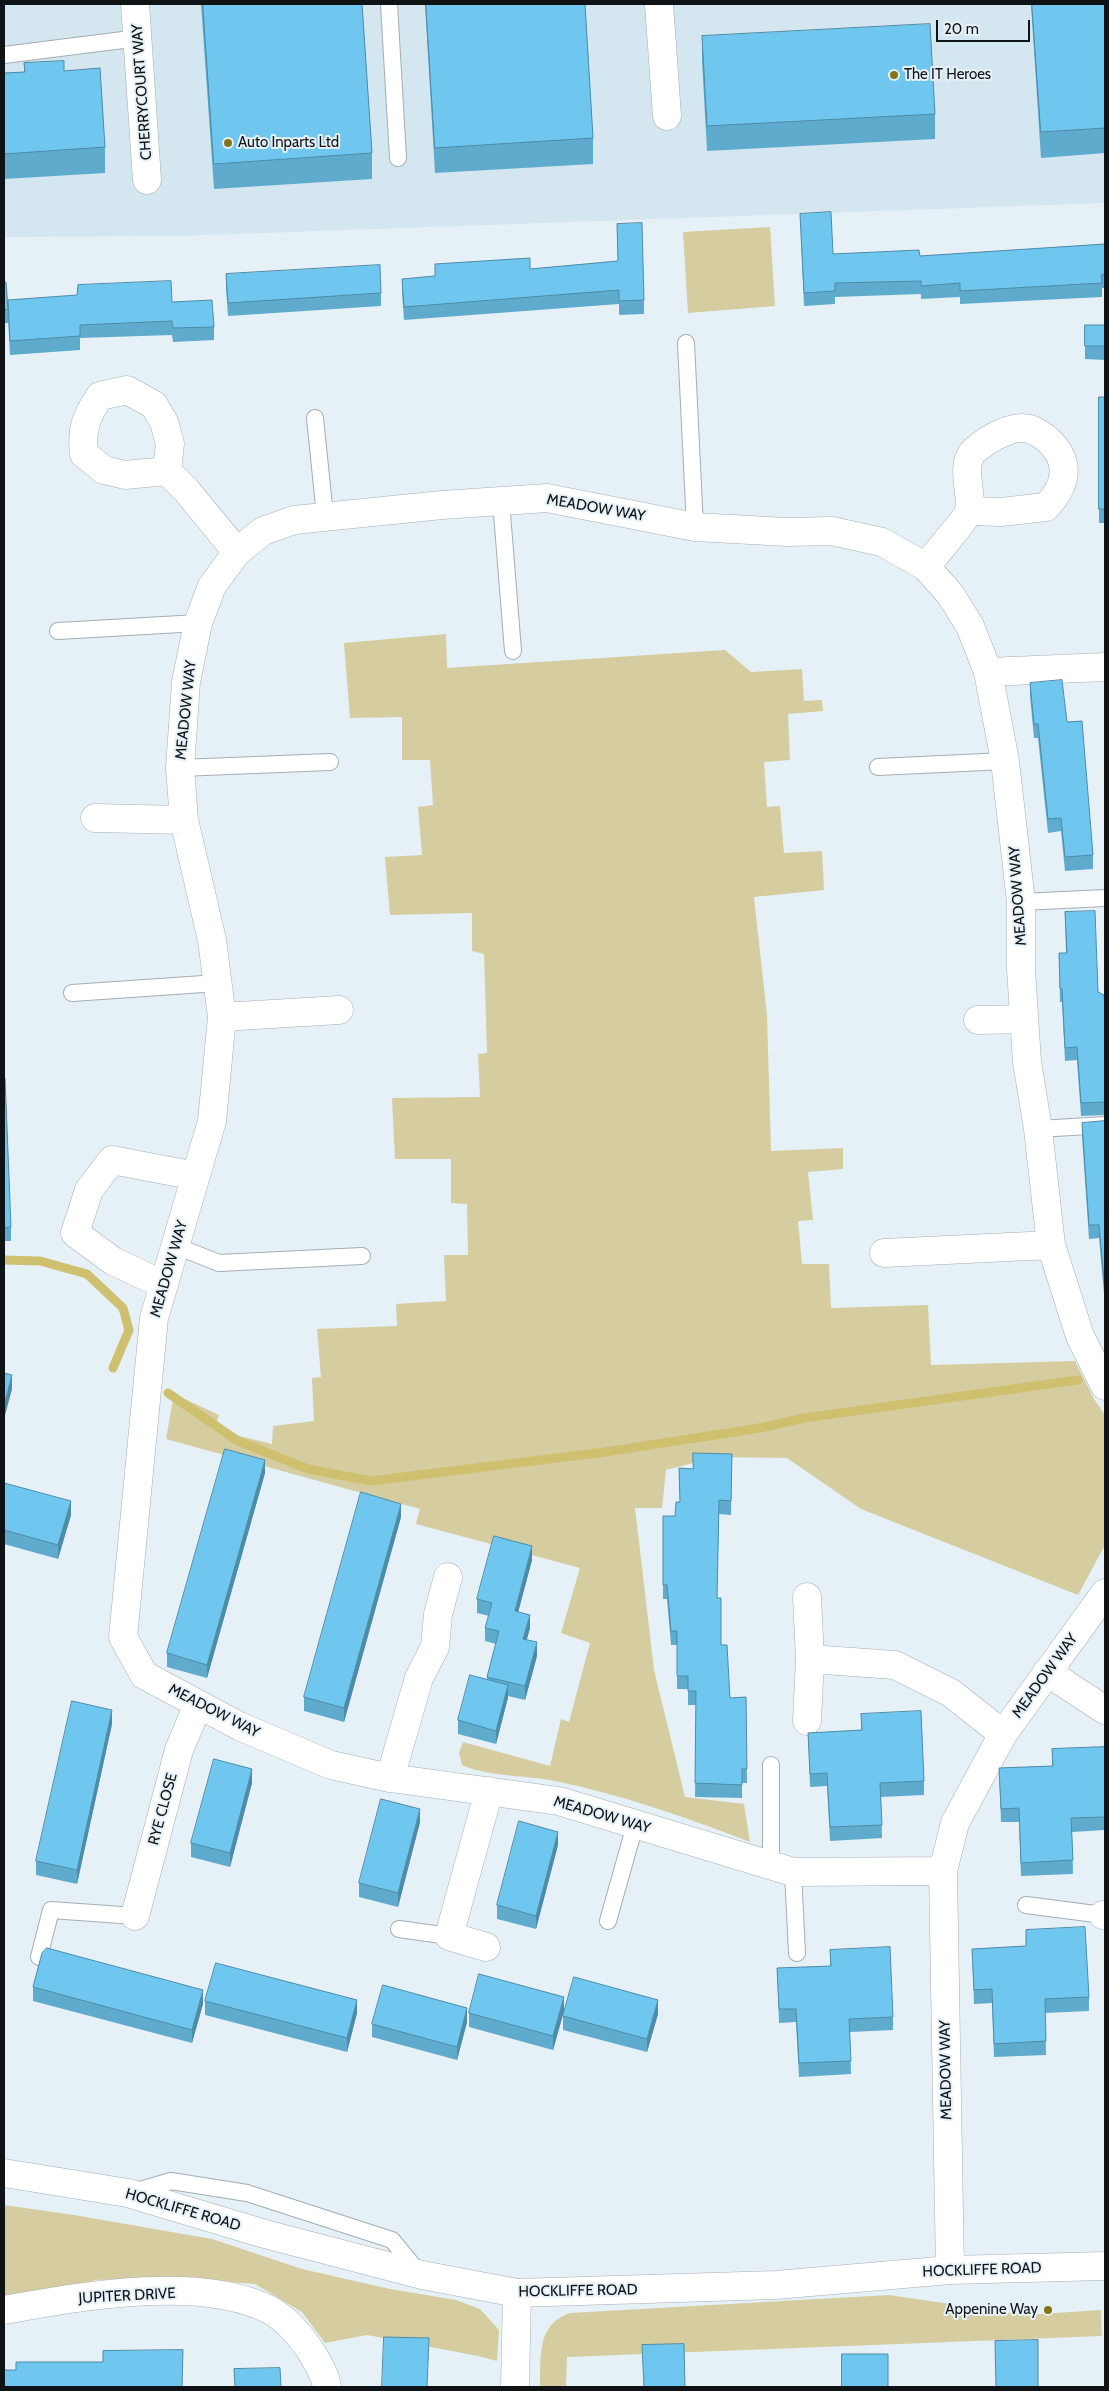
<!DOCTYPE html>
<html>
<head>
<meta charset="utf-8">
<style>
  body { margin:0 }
  #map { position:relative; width:1109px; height:2391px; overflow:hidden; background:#e6f1f7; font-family:Cabin,sans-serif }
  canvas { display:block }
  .frame { position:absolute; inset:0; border:5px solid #101315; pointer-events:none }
  .scale { position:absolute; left:936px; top:20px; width:94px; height:22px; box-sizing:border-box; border:2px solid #101315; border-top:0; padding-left:6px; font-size:15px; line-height:18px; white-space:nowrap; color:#101315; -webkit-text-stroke:4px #e6f1f7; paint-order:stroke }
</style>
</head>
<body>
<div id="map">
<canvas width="1109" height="2391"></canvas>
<div class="frame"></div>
<div class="scale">20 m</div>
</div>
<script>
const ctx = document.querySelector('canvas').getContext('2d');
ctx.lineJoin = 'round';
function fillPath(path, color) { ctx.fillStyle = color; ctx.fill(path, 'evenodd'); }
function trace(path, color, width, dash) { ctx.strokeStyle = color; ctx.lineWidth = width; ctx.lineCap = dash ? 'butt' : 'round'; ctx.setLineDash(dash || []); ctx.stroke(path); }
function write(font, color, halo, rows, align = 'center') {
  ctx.font = font + ' Cabin,sans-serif'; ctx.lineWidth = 4; ctx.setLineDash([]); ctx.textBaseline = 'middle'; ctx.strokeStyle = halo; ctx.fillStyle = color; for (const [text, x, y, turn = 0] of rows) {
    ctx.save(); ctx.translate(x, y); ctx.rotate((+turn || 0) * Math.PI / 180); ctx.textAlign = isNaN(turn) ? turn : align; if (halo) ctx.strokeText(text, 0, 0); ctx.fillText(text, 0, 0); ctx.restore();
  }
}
fillPath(new Path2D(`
  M 4,4 L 1105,4 L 1105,203 L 179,236 L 4,237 Z`), '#d4e6f0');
fillPath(new Path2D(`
  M 770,227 L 775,306 L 688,313 L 683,232 Z
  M 446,634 L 447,668 L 725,650 L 751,672 L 802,669 L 804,701 L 822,700 L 823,711 L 788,714 L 790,760 L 764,762 L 767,807 L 780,806 L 784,853 L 822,851 L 824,890 L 754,897 L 767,1015 L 771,1151 L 843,1148 L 843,1169 L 808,1172 L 813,1220 L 798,1221 L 802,1264 L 829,1264 L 831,1308 L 928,1305 L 931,1365 L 1075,1361 L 1094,1399 L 1105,1415 L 1105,1545 L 1078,1595 L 861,1509 L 787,1458 L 716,1457 L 666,1470 L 662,1508 L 635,1508 L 654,1670 L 685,1797 L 744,1804 L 750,1842 C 686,1817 622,1795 555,1781 C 525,1775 489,1777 462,1765 L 459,1753 L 463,1742 L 550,1766 L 561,1719 L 569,1722 L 590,1643 L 561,1633 L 580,1568 L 416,1524 L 420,1509 L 166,1439 L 174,1394 L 219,1415 L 214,1430 L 272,1444 L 273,1426 L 314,1421 L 312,1378 L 321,1377 L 317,1329 L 397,1326 L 396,1304 L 446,1301 L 444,1255 L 468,1255 L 467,1204 L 451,1203 L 451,1159 L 395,1159 L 392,1098 L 480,1097 L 478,1054 L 487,1053 L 484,954 L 472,951 L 472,913 L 390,915 L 385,857 L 422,855 L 418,807 L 433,805 L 430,760 L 402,760 L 402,717 L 350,718 L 344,643 Z
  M 4,2205 L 74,2215 L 212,2239 L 302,2269 L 390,2289 L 456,2300 L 480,2309 L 499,2330 L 497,2361 L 478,2356 L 367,2335 L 325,2343 L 302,2312 L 255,2284 L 164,2277 L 96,2280 L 4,2305 Z
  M 889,2295 L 1025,2315 L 1101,2310 L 1102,2336 L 567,2357 L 566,2387 L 540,2387 C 541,2358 536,2324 570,2313 Z`), '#d5cd9f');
trace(new Path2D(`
  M 4,1260 L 40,1261 L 87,1274 L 123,1308 L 129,1330 L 113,1368
  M 168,1393 L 238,1441 L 308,1469 L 371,1481 L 605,1452 L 760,1428 L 804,1418 L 1078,1380`), '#cfc070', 9);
const service = new Path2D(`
  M 389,4 L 398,158
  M 4,55 L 139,38
  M 686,343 L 695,527
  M 315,418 L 325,516
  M 501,501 L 513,651
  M 58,631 L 198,623
  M 878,767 L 1005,761
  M 180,768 L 330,762
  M 1021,902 L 1105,898
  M 72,993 L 218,983
  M 1038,1129 L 1105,1125
  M 176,1246 L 219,1263 L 362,1256
  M 771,1865 L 771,1765
  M 793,1872 L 797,1953
  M 1026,1905 L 1103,1915
  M 608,1921 L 635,1825
  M 399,1929 L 449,1936
  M 39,1957 L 51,1910 L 135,1916
  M 133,2192 L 171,2181 L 247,2193 L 392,2240 L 420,2274`);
const minor = new Path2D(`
  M 135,4 L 147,180
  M 659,4 L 667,116
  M 167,471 L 170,444 L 164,422 L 154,405 L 127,390 L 100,396 C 86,416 81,430 84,454 L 104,470 L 125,475 L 167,471 L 187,491 L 237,552
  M 926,567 C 932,558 968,517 969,510 C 973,493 959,464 975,450 C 988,439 1012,424 1030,429 C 1036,431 1045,437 1049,441 C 1072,463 1066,486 1046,507 L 1001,512 L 969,511
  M 988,672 L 1105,667
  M 95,818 L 184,820
  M 222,1017 L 339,1010
  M 978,1020 L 1024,1019
  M 884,1253 L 1051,1245
  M 164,1285 L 113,1261 L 75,1233 L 89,1190 L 112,1160 L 196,1176
  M 807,1597 L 810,1659 L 807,1721
  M 810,1659 L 895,1665 L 951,1693 L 1003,1734
  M 1047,1672 L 1105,1710
  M 390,1778 L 419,1678 L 435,1647 L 438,1614 L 448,1577
  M 943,1871 L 793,1872 L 559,1801 L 390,1778 L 331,1765 L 239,1726 L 144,1675 L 123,1637 L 154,1318 L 212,1121 L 222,1017 L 212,940 L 184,820 L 180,768 L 186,682 L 198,623 L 212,586 L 237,552 L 263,531 L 294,520 L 442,505 L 547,498 L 695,527 L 787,532 L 832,531 L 882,542 L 926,567 L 950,594 L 970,626 L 988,672 L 1005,761 L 1021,902 L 1021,969 L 1027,1062 L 1038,1129 L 1051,1245 L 1080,1336 L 1105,1386
  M 1103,1915 L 1105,1915
  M 135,1916 L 179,1750 L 198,1705
  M 486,1947 L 449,1936 L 489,1791
  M 950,2270 L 943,1871 L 955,1823 L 1003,1734 L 1105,1593
  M 4,2310 C 79,2297 199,2274 270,2310 C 285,2318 301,2336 310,2350 C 317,2362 325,2373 327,2387`);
const tertiary = new Path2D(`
  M 515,2387 L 517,2293`);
const primary = new Path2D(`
  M 4,2173 L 128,2193 L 265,2234 L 422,2275 L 517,2293 L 776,2285 L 950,2270 L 1105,2266`);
trace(service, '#a4aeb3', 18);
trace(minor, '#a4aeb3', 29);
trace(tertiary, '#a4aeb3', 29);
trace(primary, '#a4aeb3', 29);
trace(service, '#fff', 16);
trace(minor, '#fff', 28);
trace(tertiary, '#fff', 28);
trace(primary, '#fff', 28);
fillPath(new Path2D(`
  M 201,4 L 362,4 L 372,153 L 372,179 L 214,189 Z
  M 425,4 L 585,4 L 593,138 L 593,164 L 435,173 Z
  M 1031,4 L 1105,4 L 1105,153 L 1041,158 Z
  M 702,36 L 935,114 L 935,139 L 707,151 L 702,61 Z
  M 24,63 L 64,71 L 105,147 L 105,173 L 4,179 L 4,73 L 24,72 Z
  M 800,214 L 833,254 L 920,256 L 1105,244 L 1105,288 L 1102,288 L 1102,297 L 960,304 L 960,297 L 921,299 L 921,294 L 835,297 L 835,304 L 804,306 Z
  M 617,224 L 644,300 L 644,314 L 619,315 L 619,304 L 404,320 L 402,292 L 402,279 L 435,276 L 435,264 L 530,269 L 618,261 Z
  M 226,274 L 381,293 L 381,306 L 228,316 L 226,288 Z
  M 4,282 L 8,305 L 172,302 L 214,327 L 214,340 L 173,342 L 172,335 L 80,338 L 80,350 L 10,355 L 8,319 L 8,323 L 4,323 Z
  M 1085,325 L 1105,325 L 1105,360 L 1085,359 Z
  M 1099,397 L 1105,397 L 1105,523 L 1099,523 Z
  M 1030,683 L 1067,722 L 1093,855 L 1093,869 L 1065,871 L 1061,831 L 1048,833 L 1038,738 L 1034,738 L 1030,696 Z
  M 1065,912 L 1098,992 L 1105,1013 L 1105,1115 L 1081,1116 L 1077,1060 L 1065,1061 L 1062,1002 L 1060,1002 L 1059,953 L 1066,953 Z
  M 4,1078 L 11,1227 L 11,1241 L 4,1241 Z
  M 1105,1121 L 1105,1305 L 1099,1238 L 1089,1239 L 1082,1136 L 1082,1123 Z
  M 732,1454 L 731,1515 L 719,1514 L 717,1598 L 721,1645 L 730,1698 L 746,1697 L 747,1783 L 742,1783 L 742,1798 L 695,1797 L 696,1705 L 688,1705 L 688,1689 L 677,1689 L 677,1645 L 671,1645 L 667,1599 L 663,1599 L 663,1516 L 675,1516 L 680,1502 L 679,1468 L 693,1469 Z
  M 265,1473 L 207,1678 L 167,1667 L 167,1653 Z
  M 4,1483 L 71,1515 L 58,1559 L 4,1544 Z
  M 401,1517 L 344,1722 L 304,1711 L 304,1697 Z
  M 532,1560 L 518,1612 L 530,1628 L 527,1639 L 537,1656 L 525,1700 L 508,1696 L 496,1744 L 458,1734 L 458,1720 L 487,1679 L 487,1677 L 496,1644 L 485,1641 L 485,1628 L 489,1616 L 477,1613 L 477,1599 Z
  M 861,1714 L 924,1781 L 924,1795 L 881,1797 L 882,1838 L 830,1841 L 827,1786 L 810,1787 L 808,1733 L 861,1730 Z
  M 112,1724 L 77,1884 L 36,1875 L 36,1861 Z
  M 1105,1747 L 1105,1830 L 1072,1832 L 1073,1874 L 1021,1876 L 1019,1822 L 1001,1822 L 999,1768 L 1052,1766 L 1052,1749 Z
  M 252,1783 L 230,1867 L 191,1857 L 191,1843 Z
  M 420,1822 L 398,1907 L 359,1897 L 359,1883 Z
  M 558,1845 L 536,1929 L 497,1919 L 497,1905 Z
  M 1026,1930 L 1089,1997 L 1089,2011 L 1045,2013 L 1046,2055 L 994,2057 L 992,2003 L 974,2004 L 972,1949 L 1026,1946 Z
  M 830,1950 L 893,2017 L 893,2030 L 850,2032 L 851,2074 L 799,2077 L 796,2022 L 779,2023 L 777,1968 L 830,1966 Z
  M 33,1987 L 203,2004 L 192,2043 L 33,2001 Z
  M 205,2001 L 357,2013 L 347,2052 L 205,2015 Z
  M 564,2011 L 553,2050 L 469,2027 L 469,2013 Z
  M 658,2014 L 647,2052 L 563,2030 L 563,2016 Z
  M 467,2022 L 457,2060 L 372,2037 L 372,2024 Z`), '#5fabce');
fillPath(new Path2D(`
  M 12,1375 L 12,1389 L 4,1419 L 4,1406 Z
  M 265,1460 L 265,1473 L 207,1678 L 207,1665 Z
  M 71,1501 L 71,1515 L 58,1559 L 58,1545 Z
  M 401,1504 L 401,1517 L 344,1722 L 344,1708 Z
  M 532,1546 L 532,1560 L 515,1624 L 515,1611 Z
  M 530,1615 L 530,1628 L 523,1652 L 523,1639 Z
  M 537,1642 L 537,1656 L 525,1700 L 525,1686 Z
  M 508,1685 L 508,1698 L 496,1744 L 496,1731 Z
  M 112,1710 L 112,1724 L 77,1884 L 77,1870 Z
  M 252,1769 L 252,1783 L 230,1867 L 230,1853 Z
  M 420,1809 L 420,1822 L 398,1907 L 398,1893 Z
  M 558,1832 L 558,1845 L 536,1929 L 536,1916 Z
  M 203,1990 L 203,2004 L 192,2043 L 192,2030 Z
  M 564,1997 L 564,2011 L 553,2050 L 553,2036 Z
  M 357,2000 L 357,2013 L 347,2052 L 347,2038 Z
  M 658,2000 L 658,2014 L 647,2052 L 647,2039 Z
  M 467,2008 L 467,2022 L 457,2060 L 457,2047 Z`), '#4e8ba7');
const building = new Path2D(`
  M 203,4 L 362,4 L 372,153 L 214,164 Z
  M 426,4 L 585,4 L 593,138 L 435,148 Z
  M 1032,4 L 1105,4 L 1105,128 L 1041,132 Z
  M 930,24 L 935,114 L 707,126 L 702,36 Z
  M 64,61 L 64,71 L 100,68 L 105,147 L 4,154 L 4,73 L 25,72 L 24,63 Z
  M 831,212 L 833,254 L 919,250 L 920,256 L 1105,244 L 1105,274 L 1101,275 L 1102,283 L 960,291 L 960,283 L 921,286 L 921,281 L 835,283 L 835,291 L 804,293 L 800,214 Z
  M 642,223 L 644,300 L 619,301 L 619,290 L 404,307 L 402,279 L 435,276 L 435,264 L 530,258 L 530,269 L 618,261 L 617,224 Z
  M 380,265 L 381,293 L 228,303 L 226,274 Z
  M 171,281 L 172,302 L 212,300 L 214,327 L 173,328 L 172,321 L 80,325 L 80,336 L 10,341 L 8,300 L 77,295 L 78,285 Z
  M 4,282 L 6,282 L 8,309 L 4,310 Z
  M 1085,325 L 1105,325 L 1105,346 L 1085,346 Z
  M 1099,397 L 1105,397 L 1105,509 L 1099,509 Z
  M 1062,680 L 1067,722 L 1082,721 L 1093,855 L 1065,857 L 1061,818 L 1048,819 L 1038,724 L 1034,724 L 1030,683 Z
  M 1095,911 L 1098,992 L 1104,995 L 1105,1013 L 1105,1102 L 1081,1103 L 1077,1047 L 1065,1048 L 1062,989 L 1060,988 L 1059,953 L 1067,953 L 1065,912 Z
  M 4,1078 L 5,1078 L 11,1227 L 4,1228 Z
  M 1105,1121 L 1105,1291 L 1099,1225 L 1089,1225 L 1082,1123 Z
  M 4,1373 L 12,1375 L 4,1406 Z
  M 225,1449 L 265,1460 L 207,1665 L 167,1653 Z
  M 693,1453 L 732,1454 L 731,1501 L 719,1500 L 717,1598 L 721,1598 L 721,1645 L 727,1645 L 730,1698 L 746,1697 L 747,1769 L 742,1769 L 742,1785 L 695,1783 L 696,1691 L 688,1691 L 688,1676 L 677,1676 L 677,1631 L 671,1631 L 667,1585 L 663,1585 L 663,1516 L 675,1516 L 676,1502 L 680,1502 L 679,1468 L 693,1469 Z
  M 4,1483 L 71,1501 L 58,1545 L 4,1530 Z
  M 361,1492 L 401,1504 L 344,1708 L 304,1697 Z
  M 494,1536 L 532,1546 L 515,1611 L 530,1615 L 523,1639 L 537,1642 L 525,1686 L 487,1677 L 499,1631 L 485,1628 L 492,1603 L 477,1599 Z
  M 470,1675 L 508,1685 L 496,1731 L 458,1720 Z
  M 72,1701 L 112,1710 L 77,1870 L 36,1861 Z
  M 921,1711 L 924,1781 L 880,1783 L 882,1825 L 830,1827 L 827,1773 L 810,1774 L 808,1733 L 862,1730 L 861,1714 Z
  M 1105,1747 L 1105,1817 L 1071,1818 L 1073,1860 L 1021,1863 L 1019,1808 L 1001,1809 L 999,1768 L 1053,1766 L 1052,1749 Z
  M 214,1759 L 252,1769 L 230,1853 L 191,1843 Z
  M 381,1799 L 420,1809 L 398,1893 L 359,1883 Z
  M 519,1821 L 558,1832 L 536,1916 L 497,1905 Z
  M 1085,1927 L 1089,1997 L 1045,1999 L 1046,2041 L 994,2044 L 992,1989 L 974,1990 L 972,1949 L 1026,1946 L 1026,1930 Z
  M 890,1947 L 893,2017 L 849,2019 L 851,2061 L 799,2063 L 796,2009 L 779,2009 L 777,1968 L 831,1966 L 830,1950 Z
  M 47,1948 L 203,1990 L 192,2030 L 33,1987 L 42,1953 Z
  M 216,1963 L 357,2000 L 347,2038 L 205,2001 Z
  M 479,1974 L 564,1997 L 553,2036 L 469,2013 Z
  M 574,1977 L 658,2000 L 647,2039 L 563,2016 Z
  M 383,1985 L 467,2008 L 457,2047 L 372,2024 Z
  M 384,2337 L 429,2338 L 427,2387 L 382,2387 Z
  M 1038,2340 L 1038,2387 L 996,2387 L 995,2341 Z
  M 684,2344 L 685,2387 L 644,2387 L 642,2345 Z
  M 183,2350 L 182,2387 L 4,2387 L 4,2370 L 16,2370 L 16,2362 L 103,2362 L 103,2351 Z
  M 842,2354 L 888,2354 L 888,2387 L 842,2387 Z
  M 280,2368 L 281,2387 L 235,2387 L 234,2369 Z`);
fillPath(building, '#6fc7ef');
trace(building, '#4e8ba7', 1);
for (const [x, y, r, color] of [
  [894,75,5,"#847417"],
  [228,143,5,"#847417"],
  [1048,2310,5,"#847417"]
]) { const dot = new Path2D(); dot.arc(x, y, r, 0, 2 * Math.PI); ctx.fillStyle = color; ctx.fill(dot); trace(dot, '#e6f1f7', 2); }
write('15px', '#101315', '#e6f1f7', [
  ["The IT Heroes",904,75],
  ["Auto Inparts Ltd",238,143],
  ["Appenine Way",1038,2310,"right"]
], 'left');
write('15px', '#101315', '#e6f1f7', [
  ["CHERRYCOURT WAY",142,92,-94],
  ["MEADOW WAY",596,508,10],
  ["MEADOW WAY",186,710,-84],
  ["MEADOW WAY",1018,896,-94],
  ["MEADOW WAY",169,1269,-74],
  ["MEADOW WAY",1045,1676,-54],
  ["MEADOW WAY",214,1711,27],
  ["RYE CLOSE",163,1809,-75],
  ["MEADOW WAY",602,1815,16],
  ["MEADOW WAY",946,2070,-91],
  ["HOCKLIFFE ROAD",183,2210,16],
  ["HOCKLIFFE ROAD",982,2270,-2],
  ["HOCKLIFFE ROAD",578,2291,-1],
  ["JUPITER DRIVE",127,2296,-3]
]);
</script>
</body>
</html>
